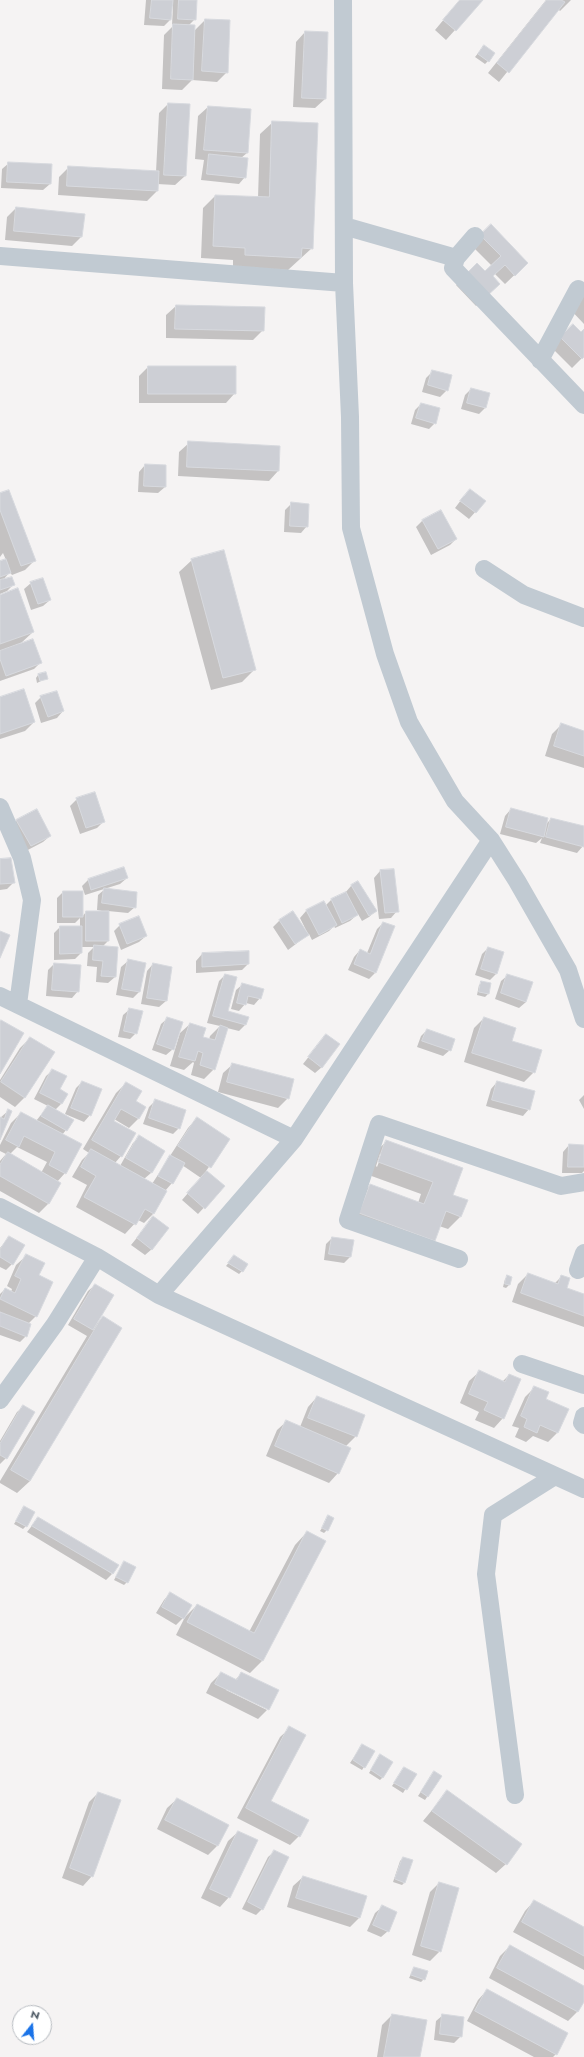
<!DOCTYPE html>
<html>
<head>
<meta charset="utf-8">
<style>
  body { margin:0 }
  #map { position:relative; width:584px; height:2057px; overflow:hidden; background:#f5f3f3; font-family:Jost,sans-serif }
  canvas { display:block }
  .north { position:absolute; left:12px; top:2005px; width:40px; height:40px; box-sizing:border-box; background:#fff; border:1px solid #b7bbc0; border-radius:50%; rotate:17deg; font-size:11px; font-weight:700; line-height:16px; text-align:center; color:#4a5661 }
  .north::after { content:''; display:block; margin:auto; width:14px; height:18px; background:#1a73e8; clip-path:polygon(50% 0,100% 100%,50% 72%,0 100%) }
</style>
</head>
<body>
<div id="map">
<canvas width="584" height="2057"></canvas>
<div class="north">N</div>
</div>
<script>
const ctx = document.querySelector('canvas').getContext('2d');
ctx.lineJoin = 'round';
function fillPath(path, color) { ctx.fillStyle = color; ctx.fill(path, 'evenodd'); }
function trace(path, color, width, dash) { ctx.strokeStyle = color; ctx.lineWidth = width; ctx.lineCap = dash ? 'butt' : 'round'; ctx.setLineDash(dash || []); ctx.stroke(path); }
fillPath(new Path2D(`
  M 146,0 L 196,0 L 195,19 L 188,26 L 194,31 L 205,20 L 227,72 L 217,82 L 192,80 L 182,90 L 162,89 L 164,35 L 174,25 L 172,25 L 173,6 L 171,6 L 170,20 L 164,26 L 144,25 Z
  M 460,0 L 482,0 L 446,40 L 435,30 Z
  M 546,0 L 571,0 L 560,11 L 558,9 L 499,82 L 488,73 Z
  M 305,32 L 325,99 L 315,108 L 293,107 L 296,42 Z
  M 484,46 L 488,61 L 485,64 L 475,57 Z
  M 168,104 L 185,176 L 175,185 L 157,184 L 157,191 L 147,201 L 58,195 L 59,177 L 69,167 L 156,172 L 159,113 Z
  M 208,107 L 247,153 L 241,158 L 245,177 L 239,184 L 201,180 L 204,160 L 195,159 L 198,116 Z
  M 273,122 L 312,248 L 288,270 L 233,268 L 233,260 L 201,258 L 203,208 L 215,196 L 258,198 L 260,134 Z
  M 9,163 L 50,184 L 43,190 L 1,188 L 2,169 Z
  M 16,208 L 81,237 L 72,246 L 5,240 L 7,217 Z
  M 490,226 L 527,263 L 505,284 L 495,274 L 492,276 L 499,284 L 476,306 L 456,285 L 477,264 L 485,272 L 492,266 L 471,245 Z
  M 584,290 L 584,324 L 567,306 Z
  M 176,306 L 263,330 L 253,340 L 166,338 L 166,315 Z
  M 573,326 L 580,334 L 584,330 L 584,356 L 572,368 L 551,347 Z
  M 148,367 L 235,393 L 226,403 L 139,403 L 139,376 Z
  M 433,371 L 447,390 L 440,397 L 422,392 L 426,378 Z
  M 471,389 L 485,408 L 479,414 L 461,409 L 465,395 Z
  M 421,404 L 435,423 L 429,429 L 411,424 L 415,410 Z
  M 189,443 L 279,447 L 278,471 L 269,481 L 178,476 L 179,452 Z
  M 145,465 L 165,487 L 158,493 L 138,492 L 139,472 Z
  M 0,495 L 35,560 L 25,570 L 12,575 L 10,572 L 2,581 L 13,585 L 7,591 L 0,594 L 0,562 L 6,560 L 3,553 L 0,557 Z
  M 464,496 L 485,501 L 469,519 L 455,508 Z
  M 292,503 L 307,526 L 301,533 L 284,532 L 285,510 Z
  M 441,511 L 456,539 L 450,545 L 431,555 L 416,527 L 422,521 Z
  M 192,560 L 255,669 L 242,682 L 211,690 L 179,572 Z
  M 31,583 L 50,600 L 43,606 L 31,610 L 24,589 Z
  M 0,596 L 33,632 L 20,644 L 41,662 L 34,669 L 0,681 Z
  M 38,675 L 47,678 L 37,683 L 36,678 Z
  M 41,697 L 63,711 L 57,718 L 41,723 L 35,703 Z
  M 0,698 L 34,722 L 25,731 L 0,739 Z
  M 562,724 L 584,732 L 584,768 L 545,756 L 552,734 Z
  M 77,799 L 103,822 L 97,828 L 80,834 L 70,806 Z
  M 511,809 L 546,824 L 551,819 L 584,827 L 583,846 L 577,853 L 540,843 L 542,838 L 536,843 L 500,834 L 505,816 Z
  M 17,820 L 50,836 L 43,842 L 24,852 L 11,827 Z
  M 0,860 L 14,882 L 7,889 L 0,890 Z
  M 124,868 L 127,878 L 120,884 L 85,895 L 82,886 L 88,880 Z
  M 380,871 L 397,911 L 391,918 L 379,919 L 374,878 Z
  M 358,882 L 376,911 L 369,917 L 362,921 L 358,914 L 350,921 L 335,928 L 334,926 L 329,931 L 312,940 L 309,934 L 288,950 L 273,927 L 279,921 L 293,912 L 306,932 L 307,932 L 300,918 L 306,911 L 323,902 L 325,906 L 331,900 L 345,893 L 351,886 Z
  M 105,889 L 135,907 L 128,913 L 108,911 L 108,941 L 102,947 L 115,977 L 108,983 L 96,982 L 97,967 L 87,966 L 88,953 L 94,947 L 81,947 L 81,953 L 75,959 L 54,960 L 54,933 L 60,927 L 80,927 L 80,918 L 75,923 L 57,923 L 57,898 L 63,892 L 82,917 L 86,912 L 107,912 L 97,910 L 98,895 Z
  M 383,923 L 375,973 L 369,979 L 348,970 L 354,957 L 360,950 L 367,953 L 377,929 Z
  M 120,925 L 146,936 L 139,942 L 121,950 L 114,931 Z
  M 488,948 L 496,974 L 490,980 L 475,975 L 482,954 Z
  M 248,952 L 248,964 L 242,970 L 196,973 L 196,961 L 202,954 Z
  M 128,961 L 140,991 L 133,998 L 116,995 L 121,967 Z
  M 54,964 L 78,991 L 72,998 L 46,996 L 48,970 Z
  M 153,964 L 171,967 L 166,1001 L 159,1007 L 141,1004 L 147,971 Z
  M 225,975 L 227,1011 L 247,1017 L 245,1025 L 239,1031 L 227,1028 L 214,1069 L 204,1079 L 191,1075 L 194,1063 L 193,1062 L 184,1070 L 170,1066 L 180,1033 L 190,1024 L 202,1037 L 209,1040 L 210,1036 L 220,1026 L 207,1023 L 219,981 Z
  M 508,975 L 526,1002 L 519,1008 L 495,999 L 501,981 Z
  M 482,983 L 488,994 L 485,997 L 477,995 L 479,985 Z
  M 243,984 L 260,998 L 254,1005 L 246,1003 L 239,1011 L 231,1009 L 236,990 Z
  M 130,1009 L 136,1033 L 130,1039 L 118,1037 L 123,1015 Z
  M 168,1018 L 173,1049 L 166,1055 L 152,1050 L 161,1024 Z
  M 484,1018 L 511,1041 L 534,1072 L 524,1082 L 464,1062 L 474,1028 Z
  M 427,1030 L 450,1050 L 443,1056 L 417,1047 L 421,1036 Z
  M 326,1035 L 322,1067 L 315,1073 L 303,1064 Z
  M 30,1038 L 25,1097 L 15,1107 L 0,1097 L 0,1080 L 20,1048 Z
  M 233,1064 L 288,1098 L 278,1108 L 218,1092 L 223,1073 Z
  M 53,1070 L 58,1090 L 67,1094 L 61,1104 L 55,1110 L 66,1130 L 62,1135 L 65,1173 L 57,1182 L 60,1184 L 48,1204 L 39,1213 L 0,1191 L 0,1161 L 6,1154 L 0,1151 L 0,1145 L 11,1123 L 21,1113 L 36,1121 L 48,1106 L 34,1099 L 46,1076 ZM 17,1147 L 47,1162 L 41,1173 L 10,1154 Z
  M 82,1082 L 90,1115 L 84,1122 L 65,1114 L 76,1088 Z
  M 497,1082 L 529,1109 L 523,1116 L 486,1106 L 491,1089 Z
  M 126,1083 L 134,1101 L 139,1118 L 129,1128 L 114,1119 L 113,1121 L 121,1156 L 115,1163 L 120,1166 L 133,1143 L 140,1137 L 164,1151 L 151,1173 L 144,1179 L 152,1184 L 188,1128 L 197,1118 L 229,1139 L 206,1171 L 224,1186 L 198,1214 L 182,1200 L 201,1178 L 182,1165 L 172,1183 L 165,1191 L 153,1214 L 144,1223 L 138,1220 L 125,1234 L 76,1207 L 87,1185 L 72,1177 L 82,1160 L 89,1153 L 83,1149 L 116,1093 Z
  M 584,1095 L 584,1109 L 579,1100 Z
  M 156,1100 L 179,1128 L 173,1134 L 143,1124 L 149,1107 Z
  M 8,1111 L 0,1138 L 0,1118 Z
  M 387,1141 L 452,1195 L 466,1200 L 460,1217 L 448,1229 L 439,1226 L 434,1240 L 422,1253 L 348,1225 L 358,1198 L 370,1185 L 418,1203 L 421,1194 L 366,1174 L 374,1153 ZM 380,1154 L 382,1154 L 377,1167 L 376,1166 Z
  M 569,1145 L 584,1146 L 584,1171 L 582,1173 L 562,1173 L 563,1152 Z
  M 153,1218 L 152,1249 L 145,1255 L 131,1245 Z
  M 9,1237 L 12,1264 L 6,1270 L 0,1267 L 0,1248 Z
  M 332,1238 L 350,1257 L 344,1263 L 324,1260 L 326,1244 Z
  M 26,1256 L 38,1276 L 36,1316 L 28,1324 L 26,1336 L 20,1342 L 0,1335 L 0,1294 L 5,1289 L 11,1292 L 12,1289 L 7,1286 L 16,1265 Z
  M 234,1256 L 242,1271 L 239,1274 L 226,1266 Z
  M 528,1274 L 554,1284 L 562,1276 L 566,1288 L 584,1295 L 584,1327 L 512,1302 L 518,1284 Z
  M 508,1276 L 509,1285 L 506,1288 L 503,1287 L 505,1279 Z
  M 95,1285 L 96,1324 L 103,1317 L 30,1481 L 17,1493 L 0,1483 L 0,1481 L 87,1336 L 68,1325 L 88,1291 Z
  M 479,1372 L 502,1382 L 509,1375 L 503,1418 L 494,1428 L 475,1420 L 479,1412 L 460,1403 L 469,1381 Z
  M 535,1387 L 544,1400 L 567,1410 L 557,1433 L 548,1442 L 533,1436 L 526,1442 L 515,1437 L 519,1428 L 512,1426 L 525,1397 Z
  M 317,1397 L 356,1436 L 346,1446 L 338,1473 L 329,1483 L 266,1456 L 277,1430 L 287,1421 L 300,1427 L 308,1407 Z
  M 24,1406 L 6,1458 L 0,1464 L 0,1441 L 17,1412 Z
  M 24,1508 L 26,1526 L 23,1529 L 14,1524 Z
  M 329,1517 L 327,1530 L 324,1533 L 320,1531 Z
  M 38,1518 L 112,1574 L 106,1580 L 27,1532 Z
  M 307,1532 L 325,1542 L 262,1661 L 250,1673 L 176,1635 L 185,1617 L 197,1605 L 249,1632 L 295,1545 Z
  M 124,1562 L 127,1582 L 124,1585 L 114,1580 Z
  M 170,1593 L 183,1618 L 176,1625 L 156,1613 L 164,1600 Z
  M 221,1673 L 235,1680 L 242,1673 L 277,1691 L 228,1689 L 226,1690 L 267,1710 L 258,1719 L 206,1693 L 211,1683 Z
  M 290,1728 L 270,1801 L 299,1836 L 290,1845 L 237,1818 L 280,1737 Z
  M 362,1745 L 364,1767 L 362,1770 L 350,1763 Z
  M 380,1755 L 383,1777 L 380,1780 L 369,1773 Z
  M 404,1768 L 415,1774 L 403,1793 L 392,1786 Z
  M 432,1775 L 441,1776 L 425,1800 L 418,1796 Z
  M 447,1792 L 506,1864 L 496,1873 L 423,1821 Z
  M 98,1793 L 92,1876 L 83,1886 L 62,1878 L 89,1802 Z
  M 177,1799 L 228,1825 L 217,1846 L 208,1855 L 157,1829 L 167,1808 Z
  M 238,1832 L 229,1897 L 220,1907 L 201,1898 L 228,1841 Z
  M 275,1851 L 262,1909 L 256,1915 L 242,1909 L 268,1857 Z
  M 403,1858 L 405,1882 L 402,1885 L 393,1882 L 400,1861 Z
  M 303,1877 L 359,1918 L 350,1927 L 287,1907 L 293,1886 Z
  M 439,1883 L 440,1951 L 430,1961 L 412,1955 L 430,1892 Z
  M 534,1901 L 584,1928 L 584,1970 L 513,1932 L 525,1911 Z
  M 382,1907 L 388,1931 L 381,1937 L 367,1931 L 375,1913 Z
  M 510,1946 L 584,1987 L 584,1999 L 577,2012 L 568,2021 L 489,1978 L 500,1956 Z
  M 414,1968 L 424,1979 L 421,1982 L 409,1978 Z
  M 487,1990 L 556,2054 L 553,2057 L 534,2057 L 467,2021 L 478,2000 Z
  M 392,2015 L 419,2057 L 377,2057 L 382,2025 Z
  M 443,2015 L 461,2036 L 454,2043 L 434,2040 L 436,2021 Z`), '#0003');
const building = new Path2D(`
  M 152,0 L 173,0 L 171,20 L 150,18 Z
  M 179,0 L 197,0 L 196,20 L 178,19 Z
  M 460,0 L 483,0 L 456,31 L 443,20 Z
  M 547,0 L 561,0 L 565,2 L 509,73 L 497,63 Z
  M 205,19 L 230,20 L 228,73 L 202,71 Z
  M 173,24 L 195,25 L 193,80 L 171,79 Z
  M 305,31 L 328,32 L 326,99 L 302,98 Z
  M 484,45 L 495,53 L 489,62 L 478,54 Z
  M 168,103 L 190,104 L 186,176 L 164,175 Z
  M 208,106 L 251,109 L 248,153 L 204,150 Z
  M 272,121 L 318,123 L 313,249 L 302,248 L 301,258 L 245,255 L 245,248 L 213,246 L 215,195 L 269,197 Z
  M 209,154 L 248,158 L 246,178 L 207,174 Z
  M 8,162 L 52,164 L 51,184 L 7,182 Z
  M 68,166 L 159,171 L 158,191 L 67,186 Z
  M 16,207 L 85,214 L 82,237 L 14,231 Z
  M 491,224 L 528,263 L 515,276 L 505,265 L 493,276 L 500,284 L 486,297 L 465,275 L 477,263 L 485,271 L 501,256 L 480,235 Z
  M 176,305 L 265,307 L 264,331 L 175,329 Z
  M 573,324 L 581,332 L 584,329 L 584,357 L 582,359 L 560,337 Z
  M 148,366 L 236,366 L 236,394 L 148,394 Z
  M 432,370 L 452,375 L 448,391 L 428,385 Z
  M 471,388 L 490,393 L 486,408 L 467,403 Z
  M 421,403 L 440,408 L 436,424 L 416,418 Z
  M 188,441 L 280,446 L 279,471 L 187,467 Z
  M 145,464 L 166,465 L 166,487 L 144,486 Z
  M 470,489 L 486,501 L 476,513 L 460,501 Z
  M 9,490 L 36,561 L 21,566 L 0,510 L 0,493 Z
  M 291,502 L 309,504 L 308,527 L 290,526 Z
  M 441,510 L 457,539 L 438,549 L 422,520 Z
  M 224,550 L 256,670 L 223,678 L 191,559 Z
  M 6,559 L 11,573 L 0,577 L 0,561 Z
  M 12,577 L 15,585 L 0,590 L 0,580 Z
  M 43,578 L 51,600 L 38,604 L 30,582 Z
  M 18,588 L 34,632 L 0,644 L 0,595 Z
  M 33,639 L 42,663 L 6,676 L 0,659 L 0,651 Z
  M 46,672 L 48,679 L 40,681 L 38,674 Z
  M 24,689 L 35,722 L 0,734 L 0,697 Z
  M 57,691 L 64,711 L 48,717 L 40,696 Z
  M 561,723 L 584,731 L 584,756 L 554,746 Z
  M 95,792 L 105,822 L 86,828 L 76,798 Z
  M 511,808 L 548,818 L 544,837 L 506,827 Z
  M 37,809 L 51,836 L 31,846 L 16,820 Z
  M 551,818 L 584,826 L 584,847 L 546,837 Z
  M 11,858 L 15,883 L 0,884 L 0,859 Z
  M 124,867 L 128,878 L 91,890 L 88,879 Z
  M 394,869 L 399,912 L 385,913 L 380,870 Z
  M 358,881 L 377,911 L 369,916 L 351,885 Z
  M 104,888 L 137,892 L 136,908 L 102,903 Z
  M 63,891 L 83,891 L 83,917 L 63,917 Z
  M 346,892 L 358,915 L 342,923 L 331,899 Z
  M 324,901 L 337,925 L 319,935 L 306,910 Z
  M 86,911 L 109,911 L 109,941 L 86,941 Z
  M 293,911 L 309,935 L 295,944 L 279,920 Z
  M 139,916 L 147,936 L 127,944 L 119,924 Z
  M 383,922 L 395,926 L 376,973 L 354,964 L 360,949 L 370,954 Z
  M 60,926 L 82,926 L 82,953 L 60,954 Z
  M 0,931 L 10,935 L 0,958 Z
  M 94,945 L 118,947 L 116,977 L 101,976 L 103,961 L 93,960 Z
  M 488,947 L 504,952 L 497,974 L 481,969 Z
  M 249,951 L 249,964 L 202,967 L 202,953 Z
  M 128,959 L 146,963 L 140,992 L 122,989 Z
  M 54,963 L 81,965 L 79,992 L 52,990 Z
  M 153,963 L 172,967 L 167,1001 L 147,998 Z
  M 225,974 L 237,977 L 228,1011 L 249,1017 L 246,1025 L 213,1016 Z
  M 507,974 L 533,982 L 526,1002 L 501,993 Z
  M 481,981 L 491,983 L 489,994 L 479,992 Z
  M 242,983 L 264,989 L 261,999 L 248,996 L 246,1005 L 237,1003 Z
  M 129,1008 L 143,1011 L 137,1034 L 124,1031 Z
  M 167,1017 L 183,1022 L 174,1050 L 157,1044 Z
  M 484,1017 L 516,1028 L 512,1041 L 542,1050 L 535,1073 L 472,1053 Z
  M 1,1020 L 24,1033 L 0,1074 L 0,1021 Z
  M 190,1023 L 206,1028 L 203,1037 L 215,1040 L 220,1025 L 228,1028 L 215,1070 L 200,1065 L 203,1053 L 198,1051 L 195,1061 L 179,1057 Z
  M 427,1029 L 455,1039 L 451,1051 L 422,1041 Z
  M 326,1034 L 340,1044 L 322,1068 L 308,1057 Z
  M 30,1037 L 55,1052 L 25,1098 L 1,1082 Z
  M 232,1063 L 294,1079 L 289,1099 L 227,1082 Z
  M 52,1069 L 67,1076 L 60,1089 L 68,1094 L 62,1104 L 40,1093 Z
  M 82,1081 L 102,1089 L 91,1116 L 71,1108 Z
  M 497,1081 L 535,1091 L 530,1110 L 492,1100 Z
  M 126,1082 L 142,1091 L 136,1101 L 146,1107 L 139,1119 L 121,1109 L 114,1121 L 136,1133 L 122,1157 L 92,1140 Z
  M 155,1099 L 186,1110 L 180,1129 L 149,1118 Z
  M 48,1105 L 74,1120 L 67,1131 L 41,1116 Z
  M 8,1109 L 12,1111 L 0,1140 L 0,1117 L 4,1119 Z
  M 21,1112 L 82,1144 L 66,1174 L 49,1165 L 55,1152 L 24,1136 L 19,1147 L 6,1140 Z
  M 197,1117 L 230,1139 L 211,1168 L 178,1146 Z
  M 139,1135 L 165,1151 L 152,1173 L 126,1158 Z
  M 386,1140 L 463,1168 L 453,1195 L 468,1200 L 461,1217 L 446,1211 L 435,1241 L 359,1213 L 370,1184 L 424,1204 L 433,1182 L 378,1162 Z
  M 569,1144 L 584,1145 L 584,1167 L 568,1167 Z
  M 91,1149 L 167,1191 L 154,1214 L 145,1209 L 136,1225 L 84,1197 L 96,1176 L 81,1167 Z
  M 8,1152 L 61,1183 L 49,1204 L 0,1176 L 0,1165 Z
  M 170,1155 L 185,1163 L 173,1184 L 158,1176 Z
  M 207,1171 L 225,1186 L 205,1209 L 187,1193 Z
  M 153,1216 L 169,1228 L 152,1250 L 137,1238 Z
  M 9,1236 L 25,1245 L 13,1265 L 0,1257 L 0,1250 Z
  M 332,1237 L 354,1240 L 351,1257 L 329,1254 Z
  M 26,1254 L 45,1263 L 39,1275 L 53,1282 L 37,1317 L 0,1299 L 5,1288 L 15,1293 L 21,1279 L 15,1276 Z
  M 234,1255 L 248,1264 L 243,1272 L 228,1263 Z
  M 528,1273 L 558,1284 L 561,1275 L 570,1278 L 567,1288 L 584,1294 L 584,1316 L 521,1293 Z
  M 507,1275 L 512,1277 L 510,1285 L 505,1284 Z
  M 95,1284 L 114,1295 L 93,1330 L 74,1319 Z
  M 0,1312 L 31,1324 L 27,1337 L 0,1326 Z
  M 103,1316 L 122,1328 L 30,1481 L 11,1470 Z
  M 479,1370 L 505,1382 L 509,1374 L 521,1379 L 504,1419 L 484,1410 L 488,1402 L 469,1394 Z
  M 534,1386 L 549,1392 L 546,1399 L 569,1409 L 558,1433 L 540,1425 L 537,1433 L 524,1427 L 527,1419 L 521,1416 Z
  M 317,1396 L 365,1415 L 357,1437 L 308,1418 Z
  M 23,1405 L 35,1412 L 7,1459 L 0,1455 L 0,1444 Z
  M 286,1420 L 351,1448 L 339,1474 L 275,1446 Z
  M 24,1506 L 35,1512 L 27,1527 L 16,1521 Z
  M 328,1515 L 334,1518 L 328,1531 L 322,1528 Z
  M 38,1517 L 119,1565 L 113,1574 L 32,1526 Z
  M 307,1531 L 326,1541 L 263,1661 L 187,1622 L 197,1604 L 254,1633 Z
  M 124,1561 L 136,1567 L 128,1583 L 116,1577 Z
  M 170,1592 L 192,1605 L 184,1619 L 162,1607 Z
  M 221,1672 L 237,1680 L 241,1672 L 279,1690 L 269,1710 L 215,1684 Z
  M 289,1726 L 306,1735 L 271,1801 L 309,1820 L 300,1837 L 246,1808 Z
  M 362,1744 L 375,1751 L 365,1768 L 353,1760 Z
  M 380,1754 L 393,1762 L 383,1778 L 371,1770 Z
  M 404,1767 L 417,1774 L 407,1790 L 394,1783 Z
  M 434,1771 L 442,1776 L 428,1797 L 421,1792 Z
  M 447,1790 L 522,1844 L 507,1865 L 432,1811 Z
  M 98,1792 L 121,1800 L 93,1877 L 70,1868 Z
  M 177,1798 L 229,1825 L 218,1846 L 165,1820 Z
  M 238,1831 L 258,1840 L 230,1898 L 210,1889 Z
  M 274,1850 L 289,1857 L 263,1910 L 248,1902 Z
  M 403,1857 L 413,1860 L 405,1883 L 395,1879 Z
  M 303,1876 L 367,1896 L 360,1918 L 296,1898 Z
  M 439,1882 L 459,1888 L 441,1952 L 421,1946 Z
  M 534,1900 L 584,1927 L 584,1956 L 522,1922 Z
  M 382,1905 L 397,1912 L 389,1932 L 373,1925 Z
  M 510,1945 L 584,1986 L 584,2002 L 578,2012 L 497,1968 Z
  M 414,1967 L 428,1971 L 425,1980 L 411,1975 Z
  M 487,1989 L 568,2033 L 557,2055 L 475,2011 Z
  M 392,2014 L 427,2020 L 420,2057 L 384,2057 Z
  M 442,2014 L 464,2017 L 462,2037 L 440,2034 Z`);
fillPath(building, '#cdcfd5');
trace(building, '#d7d9de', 1);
trace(new Path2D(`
  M 343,0 L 344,283 L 350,417 L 351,528 L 385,654 L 409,722 L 455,801 L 491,840 L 517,881 L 568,970 L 584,1019
  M 344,226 L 456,258
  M 475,236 L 456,258 L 453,268 L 584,405
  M 0,256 L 344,283
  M 540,360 L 578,289
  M 484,569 L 524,595 L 584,618
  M 0,807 L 22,858 L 32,900 L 18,1004
  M 0,996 L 294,1139
  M 0,1207 L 97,1257 L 159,1295 L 584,1489
  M 459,1259 L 348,1220 L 379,1124 L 561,1186 L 584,1182
  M 578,1270 L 584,1253
  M 159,1295 L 294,1139 L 491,840
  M 522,1364 L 584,1385
  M 0,1400 L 55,1324 L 97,1257
  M 584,1416 L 582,1423 L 584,1425
  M 515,1795 L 486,1574 L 493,1515 L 555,1476`), '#c1cad2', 18);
</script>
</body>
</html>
